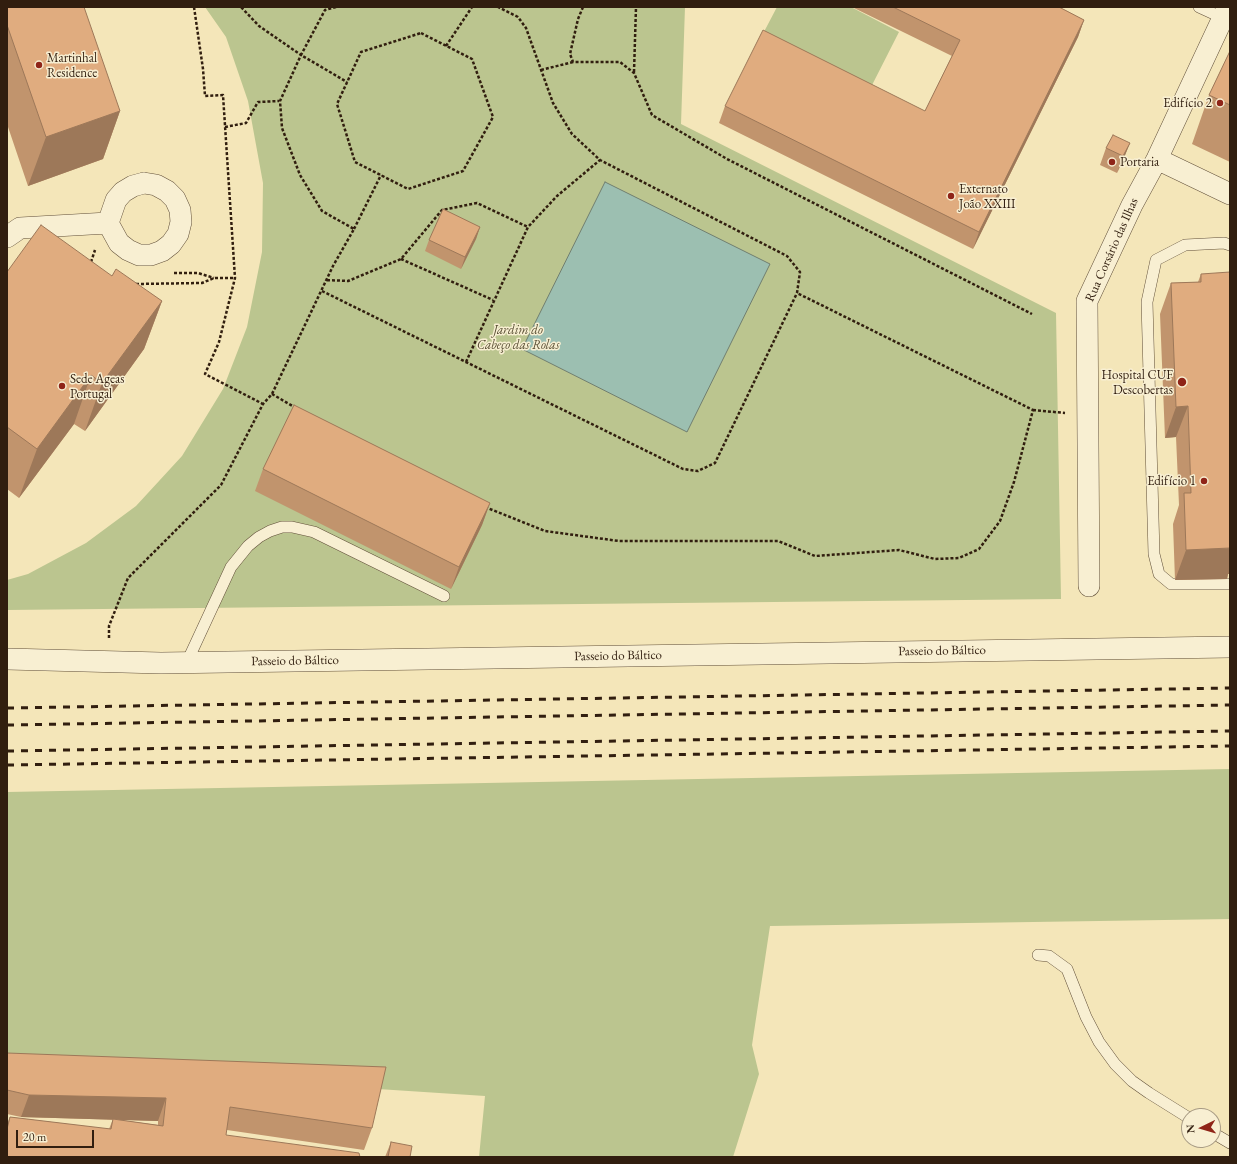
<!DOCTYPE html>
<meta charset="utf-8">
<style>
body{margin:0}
#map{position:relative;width:1237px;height:1164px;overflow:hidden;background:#f4e6b9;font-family:"EB Garamond",serif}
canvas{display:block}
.frame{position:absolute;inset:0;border:8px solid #311e0f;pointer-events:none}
.north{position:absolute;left:1181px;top:1108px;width:40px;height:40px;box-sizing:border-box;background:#f8efd2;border:1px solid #a89b84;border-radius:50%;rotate:265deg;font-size:11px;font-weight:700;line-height:16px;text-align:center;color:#311e0f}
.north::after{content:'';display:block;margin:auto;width:14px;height:18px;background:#8f2418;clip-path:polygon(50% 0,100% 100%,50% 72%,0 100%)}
.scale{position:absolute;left:16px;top:1130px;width:78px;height:18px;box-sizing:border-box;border:2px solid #311e0f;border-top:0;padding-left:5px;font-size:12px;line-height:14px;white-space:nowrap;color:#311e0f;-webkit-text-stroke:3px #f8efd2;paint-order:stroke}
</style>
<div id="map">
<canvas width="1237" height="1164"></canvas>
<div class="frame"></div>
<div class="north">N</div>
<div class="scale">20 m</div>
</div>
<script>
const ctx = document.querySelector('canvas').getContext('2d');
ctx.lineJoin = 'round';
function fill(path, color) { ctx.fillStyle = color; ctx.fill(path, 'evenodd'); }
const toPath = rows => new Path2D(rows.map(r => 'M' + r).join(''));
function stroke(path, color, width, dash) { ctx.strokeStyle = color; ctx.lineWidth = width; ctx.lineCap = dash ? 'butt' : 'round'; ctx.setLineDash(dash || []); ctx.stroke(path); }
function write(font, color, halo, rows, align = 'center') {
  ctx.font = font + ' "EB Garamond",serif'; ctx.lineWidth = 3; ctx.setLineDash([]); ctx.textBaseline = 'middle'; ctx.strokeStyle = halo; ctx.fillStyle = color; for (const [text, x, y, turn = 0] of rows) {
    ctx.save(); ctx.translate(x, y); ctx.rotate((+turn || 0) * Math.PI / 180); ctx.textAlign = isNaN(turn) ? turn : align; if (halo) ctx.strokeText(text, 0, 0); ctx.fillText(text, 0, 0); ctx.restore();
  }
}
const green = toPath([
 [205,7,685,7,681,124,1056,313,1061,599,7,610,7,580,28,574,86,543,136,506,182,456,223,389,247,327,262,252,263,183,248,101,226,37],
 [777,7,851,7,899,32,868,93,756,47],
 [1230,769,1230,919,770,926,752,1045,759,1074,733,1157,479,1157,485,1096,378,1089,7,1076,7,792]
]);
const water = toPath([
 [605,182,770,264,687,432,522,349,605,182]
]);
const path = toPath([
 [194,7,203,69,205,96,223,95,235,278,219,342,205,374,263,404],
 [336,7,325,10,301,55,347,82],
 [583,7,578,19,570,54,573,62,620,62,634,73,652,115,727,159,1032,314],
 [421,33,472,59,493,117,463,171,408,189,355,162,337,104,361,52,421,33],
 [446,46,472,7],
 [541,70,573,62],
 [634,72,636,7],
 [225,127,246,123,258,102,279,101],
 [354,229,381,175],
 [401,259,493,300],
 [91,262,95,250],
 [174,273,198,273,214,278],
 [327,280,348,281,401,259,442,210,477,203,528,227],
 [136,284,202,283,214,278,235,278],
 [322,291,683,469,698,471,715,463,797,293,800,272,787,256,600,160,572,134,553,103,526,28,518,17,498,7],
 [466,362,528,227,557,196,600,160],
 [272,394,296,408],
 [1033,410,1065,413],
 [485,507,545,531,619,541,778,541,815,556,899,550,935,559,959,558,979,549,1000,521,1014,482,1033,410,797,293],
 [109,638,109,626,128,578,221,485,263,404,272,394,333,266,354,229,322,211,300,175,282,128,280,101,301,55,259,26,241,7]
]);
const service = toPath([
 [1199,7,1223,18],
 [1230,245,1224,243,1185,245,1156,260,1147,302,1154,554,1159,574,1171,584,1230,584],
 [187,662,231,567,248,546,259,537,270,531,282,527,292,527,314,532,444,596],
 [1038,955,1049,956,1067,969,1086,1017,1099,1042,1115,1064,1132,1081,1149,1093,1189,1118],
 [1213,1133,1230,1143]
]);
const minor = toPath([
 [1157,159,1230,194],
 [144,183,156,185,167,191,175,199,180,210,181,222,178,234,171,244,162,251,151,255,139,255,128,250,119,243,108,223,116,200,123,192,133,186,144,183],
 [7,237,20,228,108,223],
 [1089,586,1087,301,1132,205,1157,159,1228,7],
 [7,659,161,663,1230,647]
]);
const rail = toPath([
 [7,708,1230,688],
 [7,725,1230,705],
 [7,751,1230,731],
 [7,765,1230,746]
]);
const wall = toPath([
 [7,7,120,111,103,159,28,186,7,124],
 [852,7,1059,7,1084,20,1078,37,973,249,719,123,725,106,925,111,952,56],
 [1230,51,1230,162,1192,144,1209,95],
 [1130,143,1123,160,1117,173,1100,165,1106,148],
 [480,227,476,239,461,269,425,251,429,240],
 [7,272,112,276,162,301,144,349,85,431,74,424,19,498,7,489],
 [1201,274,1228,574,1227,579,1175,580,1173,524,1179,505,1176,437,1165,438,1160,314,1171,283,1198,282],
 [263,469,490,503,482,525,451,589,255,491],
 [7,1053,372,1128,364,1150,227,1130,7,1157,7,1124,10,1117,109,1129,113,1119,158,1125,158,1121,21,1117,7,1114],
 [391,1142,410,1157,385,1157]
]);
const shadedWall = toPath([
 [1084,20,1078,37,973,249,979,232],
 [120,111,103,159,28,186,46,137],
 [1130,143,1123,160,1117,173,1123,156],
 [480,227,476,239,461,269,465,257],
 [162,301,144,349,85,431,102,383],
 [91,375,74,424,19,498,37,449],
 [1188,406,1176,437,1165,438,1176,407],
 [490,503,482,525,451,589,459,567],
 [1230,548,1230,574,1228,574,1227,579,1175,580,1186,550],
 [29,1095,166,1098,158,1121,21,1117]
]);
const building = toPath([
 [7,7,84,7,120,111,46,137,7,25,7,7],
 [893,7,1059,7,1084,20,979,232,725,106,763,30,925,111,960,40,893,7],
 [1230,51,1230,105,1209,95,1230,51],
 [1113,135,1130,143,1123,156,1106,148,1113,135],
 [443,209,480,227,465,257,429,240,443,209],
 [41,225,112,276,116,269,162,301,102,383,91,375,37,449,7,427,7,272,41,225],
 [1230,272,1230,548,1186,550,1184,493,1191,493,1188,406,1176,407,1171,283,1201,282,1201,274,1230,272],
 [294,405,490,503,459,567,263,469,294,405],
 [7,1053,386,1067,372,1128,230,1107,226,1135,359,1153,360,1157,7,1157,7,1129,10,1117,111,1129,113,1119,163,1126,166,1098,29,1095,7,1090,7,1053],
 [391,1142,412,1146,410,1157,388,1157,391,1142]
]);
const markers = [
 [39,65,4,"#8f2418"],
 [1220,103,4,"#8f2418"],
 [1112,162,4,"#8f2418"],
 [951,196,4,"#8f2418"],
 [1182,382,5,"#8f2418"],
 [62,386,4,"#8f2418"],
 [1204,481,4,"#8f2418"]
];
const poiNames = [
 ["Martinhal",47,58],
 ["Residence",47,73],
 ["Edifício 2",1212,103,"right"],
 ["Portaria",1120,162],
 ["Externato",959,189],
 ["João XXIII",959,204],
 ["Hospital CUF",1173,375,"right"],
 ["Descobertas",1173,390,"right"],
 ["Sede Ageas",70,379],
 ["Portugal",70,394],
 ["Edifício 1",1196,481,"right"]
];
const streetNames = [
 ["Rua Corsário das Ilhas",1112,250,-66],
 ["Passeio do Báltico",942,651,-1],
 ["Passeio do Báltico",618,656,-1],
 ["Passeio do Báltico",295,661,-1]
];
const parkNames = [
 ["Jardim do",518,330],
 ["Cabeço das Rolas",518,345]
];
fill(green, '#bbc58f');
fill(water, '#9cbfb1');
stroke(water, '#717f70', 1);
stroke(service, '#62503a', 12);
stroke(minor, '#62503a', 22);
stroke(path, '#311e0f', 2.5, [3, 2]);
stroke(service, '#f8efd2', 11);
stroke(minor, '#f8efd2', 21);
stroke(rail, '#311e0f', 3, [7, 7]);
fill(wall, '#c1946d');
fill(shadedWall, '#9d7859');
fill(building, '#e0ac7f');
stroke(building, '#9d7859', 1);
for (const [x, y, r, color] of markers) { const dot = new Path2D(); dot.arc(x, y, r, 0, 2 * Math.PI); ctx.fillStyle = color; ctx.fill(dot); stroke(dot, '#f8efd2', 1.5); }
write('13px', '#311e0f', '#f8efd2', poiNames, 'left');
write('13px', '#311e0f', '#f8efd2', streetNames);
write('italic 13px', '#5a5035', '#f8efd2', parkNames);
</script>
